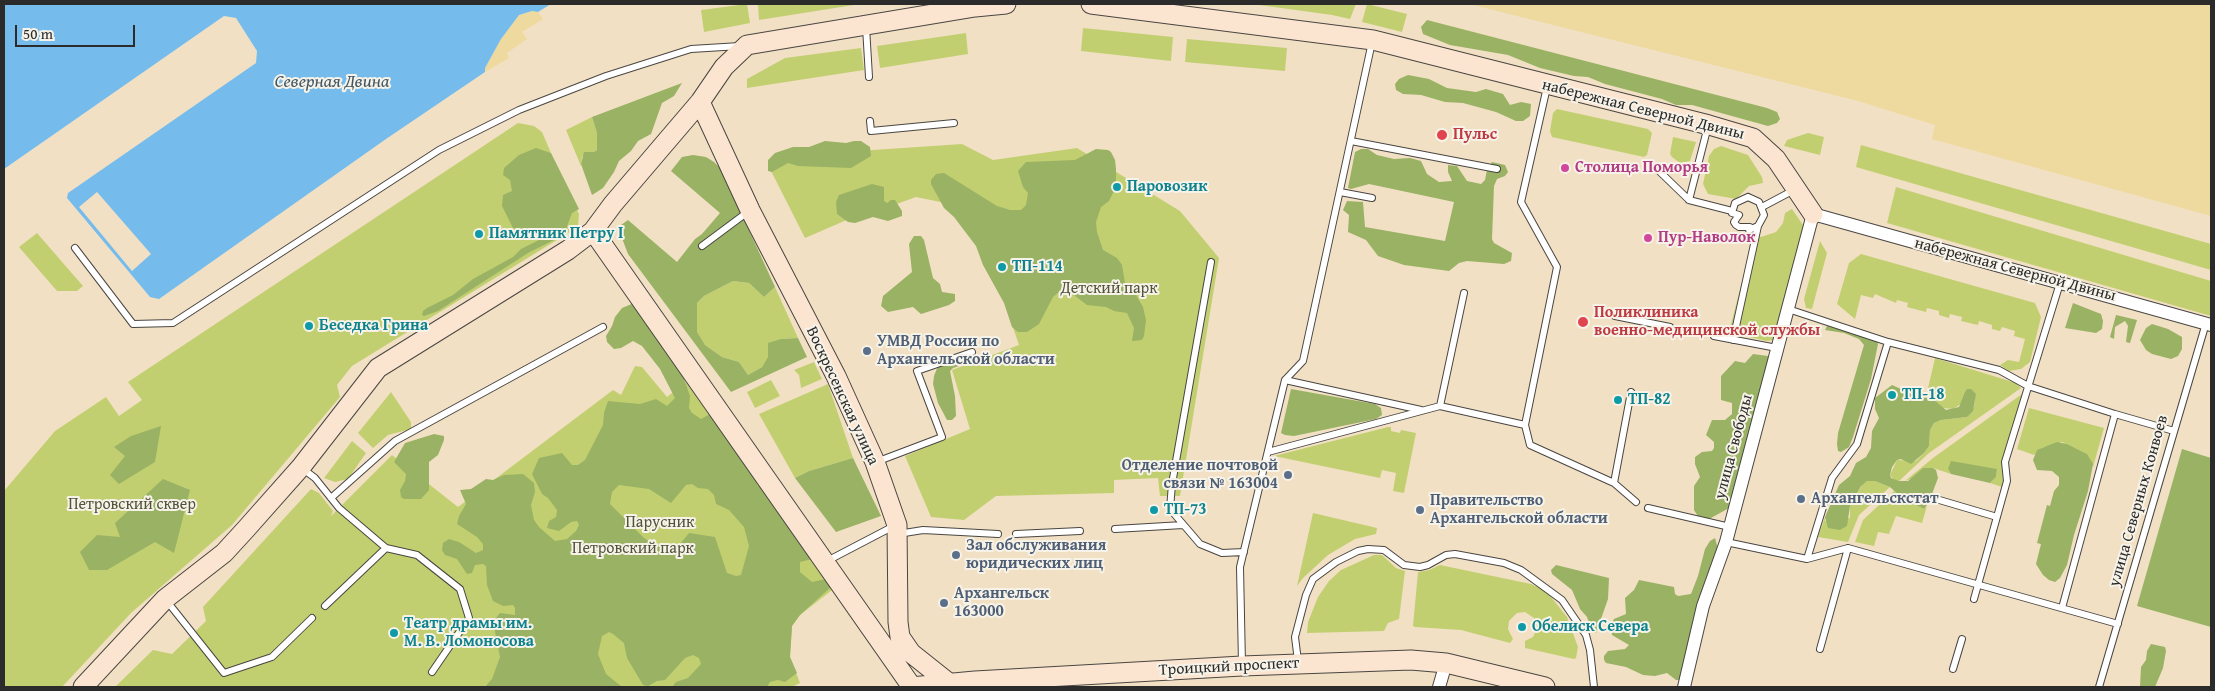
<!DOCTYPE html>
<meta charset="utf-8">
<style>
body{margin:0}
#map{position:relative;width:2215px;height:691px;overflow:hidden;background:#f2e0c4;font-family:"Gentium Book Plus",serif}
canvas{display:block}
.frame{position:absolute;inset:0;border:5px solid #2b2b2b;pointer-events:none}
.scale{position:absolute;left:15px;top:25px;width:120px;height:22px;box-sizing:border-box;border:2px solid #2b2b2b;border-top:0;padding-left:6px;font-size:15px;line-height:18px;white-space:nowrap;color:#2b2b2b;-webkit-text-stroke:4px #f7f3e8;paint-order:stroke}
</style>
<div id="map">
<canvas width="2215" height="691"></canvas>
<div class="frame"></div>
<div class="scale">50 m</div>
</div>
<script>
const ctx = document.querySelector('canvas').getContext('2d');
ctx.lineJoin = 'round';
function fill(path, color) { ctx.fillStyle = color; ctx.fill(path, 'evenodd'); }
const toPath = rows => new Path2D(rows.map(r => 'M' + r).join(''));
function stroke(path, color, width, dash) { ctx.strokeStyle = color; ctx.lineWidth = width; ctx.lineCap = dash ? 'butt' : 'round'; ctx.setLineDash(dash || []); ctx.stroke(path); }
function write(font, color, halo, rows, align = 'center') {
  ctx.font = font + ' "Gentium Book Plus",serif'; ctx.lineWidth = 4; ctx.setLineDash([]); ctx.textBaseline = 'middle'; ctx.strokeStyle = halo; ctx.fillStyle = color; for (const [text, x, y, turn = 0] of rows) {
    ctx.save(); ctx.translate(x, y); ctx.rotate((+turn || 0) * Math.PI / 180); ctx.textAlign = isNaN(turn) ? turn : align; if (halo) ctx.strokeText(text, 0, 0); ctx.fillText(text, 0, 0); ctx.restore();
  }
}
const green = toPath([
 [747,4,750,23,704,32,701,10],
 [758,4,854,4,854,5,759,20],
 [1252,4,1356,4,1350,19,1332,15],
 [1367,4,1407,14,1402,32,1362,22],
 [1083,28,1173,37,1171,61,1081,51],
 [966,33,968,54,880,68,877,46],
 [1187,39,1287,48,1285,71,1185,62],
 [861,48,864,70,747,88,747,79,785,58],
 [1557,109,1648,129,1652,133,1647,155,1644,157,1552,137,1550,131,1553,113],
 [592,117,597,133,597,150,594,152,587,152,582,157,581,166,566,130],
 [518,123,534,126,542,132,551,153,547,152,579,214,578,227,352,366,337,385,340,397,232,525,131,613,62,687,4,687,4,491,55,431,106,397,119,416,142,400,128,382],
 [1808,133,1824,137,1820,155,1784,146,1787,140],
 [1673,137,1696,142,1690,161,1680,163,1672,157,1670,154],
 [962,144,993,160,1077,148,1180,211,1219,258,1180,496,1160,496,1158,478,1114,480,1114,493,996,496,964,520,931,517,905,456,970,429,952,370,1019,345,996,278,965,207,916,197,869,214,849,219,805,238,769,167,799,155],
 [1861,145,2211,244,2211,270,1856,167],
 [1721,146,1748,155,1762,177,1763,183,1749,186,1736,199,1708,194,1703,184,1709,156,1714,149],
 [1896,187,2211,281,2211,316,1887,223],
 [1792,209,1803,225,1803,231,1774,340,1766,341,1729,332,1754,235,1761,237,1776,232,1783,223,1785,213],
 [37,233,83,286,77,291,57,291,19,247],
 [1820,241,1827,253,1812,309,1806,308,1804,299],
 [1861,254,2035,303,2041,317,2030,362,2021,369,2009,371,2000,365,2008,360,2019,362,2025,339,2014,336,2015,331,2002,327,2000,331,1992,329,1992,325,1979,321,1978,325,1961,321,1962,317,1950,314,1949,318,1939,315,1939,311,1927,308,1926,312,1907,307,1908,303,1897,300,1896,303,1875,294,1873,298,1861,295,1855,319,1837,304,1849,263],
 [733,281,749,283,764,297,775,287,798,338,781,339,762,367,748,375,739,362,722,357,705,345,696,332,697,303,704,296],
 [1935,358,2016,383,2021,388,1929,453,1899,481,1894,480,1890,475,1897,460,1916,461,1924,453,1929,446,1930,430,1934,423,1941,420,1967,417,1974,407,1975,398,1967,389,1961,404,1953,409,1943,408,1932,398,1926,397],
 [814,362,822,379,801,388,799,375,794,370],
 [635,366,642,367,667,397,686,382,832,590,800,615,792,626,790,657,800,683,792,687,115,687,153,650,172,654,206,621,203,607,311,489,319,493,333,511,331,516,392,455,458,507,613,390,621,395],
 [771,380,780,396,755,408,747,392],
 [828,384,853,458,809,471,795,478,759,414],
 [391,392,411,422,411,429,388,435,373,448,358,433],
 [2022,394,2001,463,2003,480,2002,487,1990,483,1996,477,1997,469,1948,469,1951,474,1933,468,1923,468,1913,478,1905,481,1933,458],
 [2029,408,2104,428,2093,467,2085,453,2062,442,2042,448,2034,455,2017,449],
 [1388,427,1391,427,1391,431,1400,433,1401,430,1416,433,1404,493,1393,491,1396,473,1382,470,1380,478,1274,456],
 [352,441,366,453,348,479,335,482,324,478],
 [1867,481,1875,481,1890,487,1859,515,1848,542,1818,537,1825,517,1825,521,1850,518,1850,506,1863,483],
 [1894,491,1902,498,1924,509,1927,506,1922,523,1896,516,1889,534,1878,532,1874,546,1855,542,1863,520],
 [1313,513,1377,528,1376,534,1355,539,1328,555,1303,578,1297,586],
 [1374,555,1382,555,1396,568,1405,571,1399,619,1388,623,1384,631,1307,633,1308,622,1318,597,1329,581,1341,570],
 [1440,565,1531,584,1542,589,1551,597,1567,617,1578,647,1576,658,1574,659,1525,648,1525,641,1533,637,1537,628,1534,618,1525,612,1517,613,1509,621,1508,629,1513,639,1510,643,1461,630,1415,627,1413,626,1418,572,1429,570]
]);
const forest = toPath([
 [1427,20,1767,108,1777,112,1780,119,1777,123,1768,126,1692,105,1676,105,1662,99,1605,84,1588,77,1574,76,1540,68,1508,55,1450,45,1423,34,1421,27],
 [1408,75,1429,79,1447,88,1476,92,1486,89,1503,94,1510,105,1521,102,1531,104,1530,116,1523,121,1516,121,1496,112,1463,103,1445,102,1421,95,1403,94,1396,90,1395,84,1399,79],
 [682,83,674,96,662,103,651,134,638,141,631,151,619,161,614,172,603,188,592,195,581,164,584,152,594,152,597,150,597,133,592,117],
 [825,141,846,143,854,141,861,141,870,147,871,156,851,168,798,166,788,163,772,172,768,171,768,160,775,153,793,147,809,147],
 [536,148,551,153,579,209,572,213,566,229,556,239,528,253,438,311,424,316,422,315,423,311,427,308,453,295,473,279,513,257,521,249,539,240,540,235,537,232,513,228,502,206,503,195,512,191,510,180,503,175,504,168,519,155],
 [1096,149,1108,150,1111,152,1115,160,1116,169,1116,183,1113,193,1109,201,1101,207,1096,222,1097,232,1103,250,1117,258,1122,265,1126,289,1136,295,1143,307,1146,320,1144,336,1142,340,1132,341,1134,328,1127,313,1114,311,1106,307,1087,305,1070,292,1060,291,1053,297,1039,324,1027,332,1018,332,1012,327,1004,303,983,265,976,246,954,217,944,208,931,184,931,180,936,174,944,173,997,206,1010,210,1021,210,1026,205,1028,193,1023,187,1018,171,1026,162,1075,160],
 [1361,149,1368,149,1377,155,1394,159,1410,158,1421,161,1427,174,1439,182,1452,181,1448,172,1448,165,1457,166,1467,181,1481,184,1485,180,1487,170,1492,162,1505,165,1508,172,1505,176,1497,179,1494,186,1492,239,1494,243,1512,253,1511,261,1504,264,1467,261,1459,263,1449,271,1404,265,1378,256,1366,240,1348,232,1349,215,1343,210,1347,201,1363,202,1365,227,1445,241,1454,202,1369,184,1351,189,1348,188,1355,152],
 [693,155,706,157,714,162,721,169,775,287,764,297,749,283,733,281,704,296,697,303,697,332,705,345,722,357,739,362,748,375,762,367,768,357,768,343,781,339,798,338,807,357,731,392,628,254,620,233,621,225,628,220,677,262,695,239,702,234,720,213,671,171,682,157],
 [872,184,884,187,884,201,887,203,891,200,895,200,902,211,902,216,888,221,873,217,855,223,848,222,837,214,836,202,839,195],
 [914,236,921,236,924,240,933,278,940,284,942,292,955,294,955,301,949,305,921,314,913,307,888,312,881,306,883,296,912,272,909,244],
 [634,303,683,376,690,396,689,408,692,413,701,419,710,414,753,475,758,486,769,488,812,559,800,562,800,572,812,582,826,579,832,586,800,615,792,626,790,657,797,673,785,682,778,680,770,682,767,687,672,687,676,682,688,678,701,664,699,658,693,655,685,658,665,680,657,681,648,686,643,685,627,658,624,643,613,634,609,632,602,636,598,654,606,674,622,687,485,687,492,679,500,657,494,626,496,618,500,613,515,615,515,608,513,605,503,606,493,601,487,585,486,566,483,564,475,565,472,573,467,574,457,559,445,555,442,550,443,543,449,539,459,542,476,553,483,550,483,544,477,537,457,524,459,516,466,504,460,490,471,489,486,479,493,480,504,475,523,474,534,483,535,492,531,505,534,520,539,527,555,541,567,539,576,531,579,525,577,521,571,522,559,531,547,528,549,521,556,517,557,510,548,498,542,494,532,474,539,458,562,453,572,465,578,465,585,460,603,425,604,413,608,401,640,404,656,399,667,406,675,398,660,369,642,346,633,341,621,348,614,349,607,342,606,336,612,326,615,317,622,308],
 [692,484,698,488,708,489,714,495,716,504,729,510,744,527,749,546,741,575,736,576,727,573,715,537,689,533,680,544,673,548,655,545,644,538,610,504,612,492,619,485,649,489,671,503,686,485],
 [2073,303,2101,314,2103,321,2102,329,2096,333,2065,328],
 [2116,315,2137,320,2130,343,2126,342,2128,326,2125,321,2115,327,2114,339,2110,337],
 [1828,324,1876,339,1878,344,1871,379,1853,437,1849,447,1841,452,1838,451,1837,444,1838,433,1864,345,1859,339,1844,333,1825,330],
 [2152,324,2168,329,2182,337,2182,349,2178,356,2171,359,2152,354,2146,350,2140,340,2146,328],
 [1753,354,1768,356,1768,360,1729,508,1711,518,1699,518,1694,510,1694,486,1700,477,1695,464,1695,457,1702,452,1712,451,1714,448,1714,442,1706,435,1712,420,1725,420,1732,414,1732,403,1721,400,1721,376,1735,361,1745,363],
 [953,360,959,366,953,368,950,371,955,396,956,416,952,420,947,420,938,403,933,384,934,376,938,366],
 [1892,385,1919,397,1932,398,1946,410,1959,407,1965,392,1967,389,1971,389,1976,394,1973,411,1967,417,1941,420,1934,423,1930,430,1929,446,1924,453,1911,464,1901,459,1897,460,1892,467,1890,475,1891,478,1899,481,1908,481,1923,468,1933,468,1936,470,1938,478,1929,502,1924,509,1902,498,1890,487,1875,481,1867,481,1861,486,1850,506,1847,526,1840,530,1828,528,1825,517,1839,485,1850,476,1856,463,1866,457,1871,448,1872,431,1879,418,1875,409,1875,398],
 [1291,389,1375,404,1381,408,1382,415,1376,419,1294,436,1285,435,1281,433],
 [161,426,155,462,119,484,110,475,125,456,114,447,131,436],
 [434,434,444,436,444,440,438,455,429,462,429,490,421,499,404,499,401,497,400,490,405,481,406,474,394,462,405,443],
 [2057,442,2067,444,2087,454,2093,464,2088,491,2074,535,2067,565,2060,578,2055,582,2049,580,2043,575,2036,564,2041,544,2037,543,2047,505,2050,506,2054,491,2059,485,2059,477,2052,471,2037,470,2033,460,2037,450],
 [2182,449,2211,458,2211,627,2137,606],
 [853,458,881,516,836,532,795,478,809,471],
 [1951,461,1997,469,1996,477,1990,483,1951,474,1948,469],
 [163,479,190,490,174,553,155,542,107,570,89,570,80,552,97,535,120,537,115,523],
 [1715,538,1718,549,1680,680,1676,680,1667,673,1655,676,1643,675,1626,667,1606,663,1604,660,1604,656,1608,651,1625,649,1629,645,1612,635,1611,624,1614,619,1626,614,1625,598,1634,590,1639,580,1674,587,1675,594,1678,596,1691,594,1698,576,1705,549,1710,541],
 [1556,565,1609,578,1608,599,1596,633,1593,633,1587,617,1580,609,1572,590,1552,574,1551,570],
 [2151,644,2165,647,2166,651,2163,668,2155,687,2140,687,2141,667,2146,660,2147,651]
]);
const sand = toPath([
 [1469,4,2211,4,2211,216,1932,139,1935,125,1858,101],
 [532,11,538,12,543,19,522,32,527,39,507,53,509,58,485,72,485,68,501,39,519,15]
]);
const water = toPath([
 [4,4,551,4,538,12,532,11,519,15,501,39,485,68,485,72,386,139,159,299,150,297,67,198,68,193,256,63,257,51,236,18,224,16,4,169],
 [97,192,151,254,132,271,79,207]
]);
const lane = toPath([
 [866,27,869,77],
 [870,121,871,131,954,123],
 [1351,141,1497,169],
 [1658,170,1689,200,1732,211],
 [1340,192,1372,198],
 [1748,197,1759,202,1764,215,1758,226,1749,230,1750,227,1739,227,1736,225,1734,222,1739,215,1732,213,1735,203,1748,197],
 [1689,200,1708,126],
 [1762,207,1794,190],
 [702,246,749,211],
 [75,248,133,324,173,323,439,150,519,110,606,76,691,49,740,46],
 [1211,262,1172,484,1170,509,1200,544,1222,553,1244,552],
 [1788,309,1888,342,1999,370,2028,386,2115,414,2174,431],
 [1615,316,1670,327],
 [1714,336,1777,348],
 [1733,340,1758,226],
 [1285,380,1421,410],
 [1440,406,1464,293],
 [1525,425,1557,267,1521,202,1547,87],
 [1268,452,1440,406,1525,425,1530,445,1614,483,1636,502],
 [876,462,942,437,917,371,972,352],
 [303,469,315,478,339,508,386,548,417,555,460,589,469,618,432,672],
 [1614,483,1631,392],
 [331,498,395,441,603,327],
 [1936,499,1997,517],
 [1648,508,1730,527],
 [1115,529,1183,525],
 [898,534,923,530,998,534],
 [1016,534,1080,531],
 [1726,542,1807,559,1848,548,2118,624],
 [1807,559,1832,478,1857,444,1888,342],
 [827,561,894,526],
 [1974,599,2007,481,2005,462,2060,283],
 [166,600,224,673,272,657,312,618],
 [325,606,386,548],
 [2062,608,2115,414],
 [1820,649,1848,548],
 [1298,661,1295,637,1306,595,1313,579,1336,562,1358,551,1368,549,1384,550,1404,565,1420,567,1428,565,1446,555,1455,554,1504,563,1521,570,1562,600,1586,635,1590,650,1594,687],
 [1242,664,1240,567,1285,380,1303,361,1372,42],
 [1953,669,1962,639],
 [2099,687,2206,323]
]);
const street = toPath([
 [1439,687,1446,663],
 [1684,687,1703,606,1726,542,1813,214,2211,325]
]);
const secondary = toPath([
 [1091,4,1373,40,1709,125,1753,138,1776,159,1813,214],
 [700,102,750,210,836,376,875,462,897,525,898,622,900,637,911,653,950,684,952,687],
 [593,231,912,687],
 [83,687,165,599,224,553,246,529,301,467,378,368,568,250,593,231,613,204,700,102,724,67,747,45,975,7,1006,4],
 [911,687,975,681,1242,666,1411,660,1446,663,1545,687]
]);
const markers = [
 [1442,135,6,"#e0444e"],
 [1565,168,5,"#d1479c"],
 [1117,187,5,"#0f9aa8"],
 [479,234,5,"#0f9aa8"],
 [1648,238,5,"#d1479c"],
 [1002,267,5,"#0f9aa8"],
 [1583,322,6,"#e0444e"],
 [309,326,5,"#0f9aa8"],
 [867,351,5,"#5c6f8a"],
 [1892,395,5,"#0f9aa8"],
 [1618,400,5,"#0f9aa8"],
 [1288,475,5,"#5c6f8a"],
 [1801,499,5,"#5c6f8a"],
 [1154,510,5,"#0f9aa8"],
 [1420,510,5,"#5c6f8a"],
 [956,555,5,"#5c6f8a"],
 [944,603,5,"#5c6f8a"],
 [1522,627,5,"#0f9aa8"],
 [394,633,5,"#0f9aa8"]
];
const streetNames = [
 ["набережная Северной Двины",1643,110,14],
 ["набережная Северной Двины",2015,270,15],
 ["Воскресенская улица",842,396,65],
 ["улица Свободы",1734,447,-75],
 ["улица Северных Конвоев",2139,501,-74],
 ["Троицкий проспект",1229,667,-3]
];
const healthNames = [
 ["Пульс",1453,135],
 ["Поликлиника",1594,313],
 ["военно-медицинской службы",1594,331]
];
const hotelNames = [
 ["Столица Поморья",1575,168],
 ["Пур-Наволок",1658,238]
];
const cultureNames = [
 ["Паровозик",1127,187],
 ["Памятник Петру I",489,234],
 ["ТП-114",1012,267],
 ["Беседка Грина",319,326],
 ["ТП-18",1902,395],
 ["ТП-82",1628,400],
 ["ТП-73",1164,510],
 ["Театр драмы им.",404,624],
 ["М. В. Ломоносова",404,642],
 ["Обелиск Севера",1532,627]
];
const parkNames = [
 ["Детский парк",1109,289],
 ["Петровский сквер",132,505],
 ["Парусник",660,523],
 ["Петровский парк",633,549]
];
const serviceNames = [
 ["УМВД России по",877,342],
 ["Архангельской области",877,360],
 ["Отделение почтовой",1278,466,"right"],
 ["связи № 163004",1278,484,"right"],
 ["Архангельскстат",1811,499],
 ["Правительство",1430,501],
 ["Архангельской области",1430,519],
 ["Зал обслуживания",966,546],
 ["юридических лиц",966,564],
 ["Архангельск",954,594],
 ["163000",954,612]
];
const waterNames = [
 ["Северная Двина",332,82]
];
fill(green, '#c2cf71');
fill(forest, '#99b263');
fill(sand, '#eeda9e');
fill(water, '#75bced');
stroke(lane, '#494642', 8);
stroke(street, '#494642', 14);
stroke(secondary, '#494642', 21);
stroke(lane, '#fff', 6);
stroke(street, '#fff', 12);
stroke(secondary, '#fce5d0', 19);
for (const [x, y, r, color] of markers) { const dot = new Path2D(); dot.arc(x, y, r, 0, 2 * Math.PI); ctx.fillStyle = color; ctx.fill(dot); stroke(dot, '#f7f3e8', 2); }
write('16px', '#2b2b2b', '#f7f3e8', streetNames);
write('bold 16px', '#be3a42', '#f7f3e8', healthNames, 'left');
write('bold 16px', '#b23c85', '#f7f3e8', hotelNames, 'left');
write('bold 16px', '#0d838f', '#f7f3e8', cultureNames, 'left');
write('16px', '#51543c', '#f7f3e8', parkNames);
write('bold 16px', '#4e5e75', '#f7f3e8', serviceNames, 'left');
write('italic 18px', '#415665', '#f7f3e8', waterNames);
</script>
